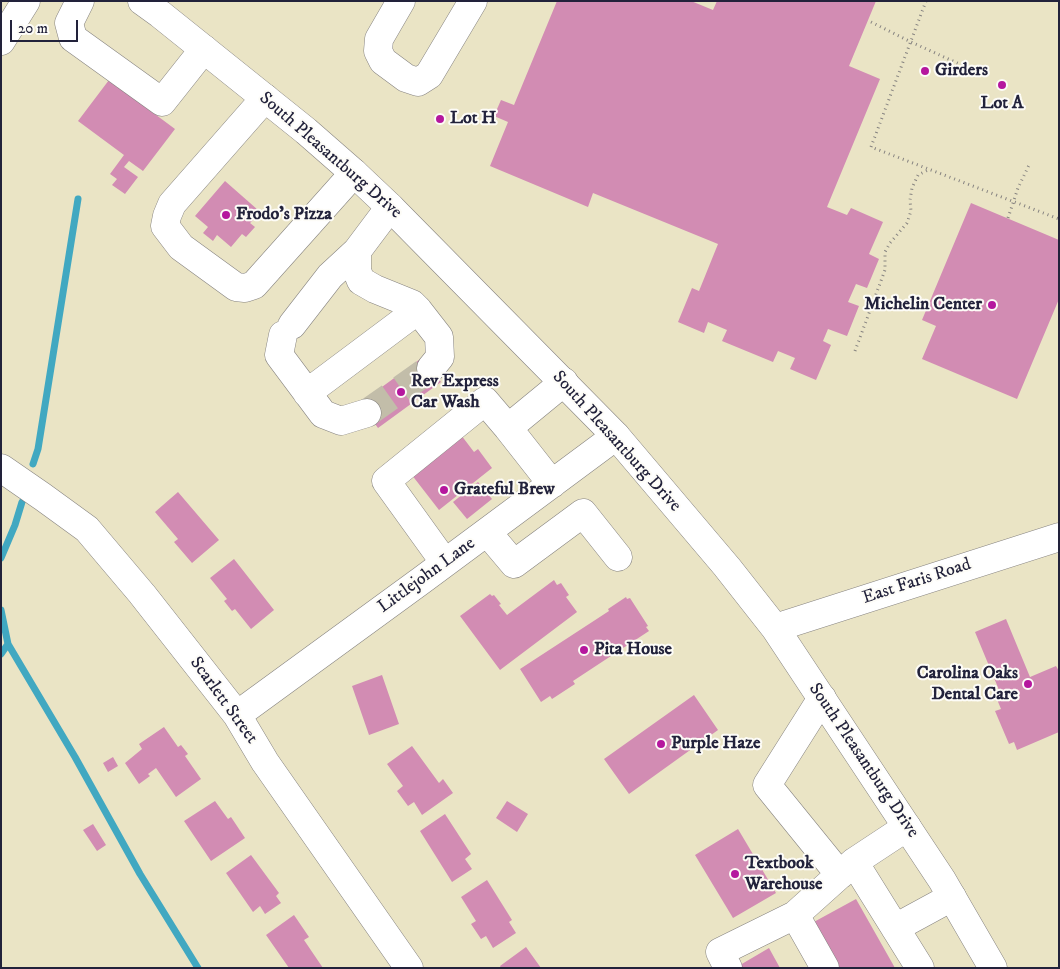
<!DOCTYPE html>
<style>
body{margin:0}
#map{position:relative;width:1060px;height:969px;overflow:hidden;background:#eae4c5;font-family:"IM FELL DW Pica",serif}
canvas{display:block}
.frame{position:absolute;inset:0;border:2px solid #22223b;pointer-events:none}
.scale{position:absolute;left:10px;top:20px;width:68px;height:22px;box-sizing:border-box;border:2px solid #22223b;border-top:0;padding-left:6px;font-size:15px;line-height:18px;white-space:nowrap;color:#22223b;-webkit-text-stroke:4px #fdfcf7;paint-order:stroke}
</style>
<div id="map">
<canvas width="1060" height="969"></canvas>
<div class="frame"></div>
<div class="scale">20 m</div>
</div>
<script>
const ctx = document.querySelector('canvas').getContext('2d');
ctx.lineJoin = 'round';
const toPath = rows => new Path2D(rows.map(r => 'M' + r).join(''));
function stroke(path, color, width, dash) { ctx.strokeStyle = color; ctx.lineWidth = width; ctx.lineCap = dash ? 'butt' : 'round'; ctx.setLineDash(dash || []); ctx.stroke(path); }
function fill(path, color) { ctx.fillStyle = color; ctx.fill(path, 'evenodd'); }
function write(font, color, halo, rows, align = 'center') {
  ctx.font = font + ' "IM FELL DW Pica",serif'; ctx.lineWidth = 4; ctx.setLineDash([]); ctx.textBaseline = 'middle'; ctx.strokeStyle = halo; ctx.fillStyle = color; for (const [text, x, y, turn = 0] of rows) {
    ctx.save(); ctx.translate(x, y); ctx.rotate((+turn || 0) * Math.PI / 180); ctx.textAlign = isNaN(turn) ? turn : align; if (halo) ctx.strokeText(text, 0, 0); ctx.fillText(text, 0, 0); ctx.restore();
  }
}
const stream = toPath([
 [33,464,38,449,78,199],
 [1,558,15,525,22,502],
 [1,610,8,644,75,757,140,874,198,968],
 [1,654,8,644]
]);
const building = toPath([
 [557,1,691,1,713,10,717,1,876,1,849,66,880,79,827,207,847,215,851,208,883,222,869,254,879,259,867,288,856,284,848,302,859,306,847,336,828,329,823,341,831,345,816,380,790,369,795,358,778,351,773,362,722,341,727,330,708,322,704,333,678,322,692,288,699,291,718,244,593,193,588,207,490,166,508,122,494,116,501,100,514,105],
 [109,80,175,129,143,171,129,161,124,167,138,177,125,194,112,185,117,179,110,174,124,155,78,121],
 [225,181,258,210,255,214,257,216,250,223,255,227,246,237,242,234,231,247,217,235,213,241,203,233,208,227,195,216],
 [971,203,1059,240,1059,299,1017,399,922,359,936,326,922,320],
 [423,357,441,382,378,428,360,403],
 [458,431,474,452,478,449,492,468,439,510,408,470],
 [478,482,492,499,467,519,453,502],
 [178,492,219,540,192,563,174,542,178,539,155,512],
 [234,559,274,610,251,629,235,609,232,611,224,601,227,599,210,578],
 [554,580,557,585,561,583,569,595,566,597,577,612,500,670,460,616,490,594,492,596,494,595,501,604,499,605,507,615],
 [626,597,627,599,630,598,648,626,646,627,649,631,573,681,575,684,552,699,550,696,541,702,520,669,609,611,608,609],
 [1006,619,1030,677,1056,666,1059,671,1059,732,1017,750,1014,742,1009,744,995,711,1001,709,994,692,999,690,975,632],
 [382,675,399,724,369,735,352,686],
 [694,695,718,730,629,794,604,759],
 [164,727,178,747,181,745,188,754,185,756,201,779,176,797,156,768,148,774,150,776,139,784,125,763,142,749,139,744],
 [412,746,439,783,443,779,453,793,422,815,414,802,408,806,397,791,403,786,387,764],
 [113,757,118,766,108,772,103,763],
 [215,801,228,819,231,817,245,838,211,861,184,821],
 [507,801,528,814,517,832,496,818],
 [445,814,471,854,465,859,472,869,452,882,420,831],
 [93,824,106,845,97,851,83,830],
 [738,829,776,893,733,918,695,855],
 [251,855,279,893,276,896,281,903,265,914,260,906,253,912,226,873],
 [487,880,512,920,509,922,516,933,493,948,486,936,481,939,471,924,476,921,461,897],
 [856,899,895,968,837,968,812,923],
 [294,915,309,937,304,940,323,968,289,968,266,935],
 [526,947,541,968,501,968,500,966],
 [769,948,780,968,735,968]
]);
const minorTunnel = toPath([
 [367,413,431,368]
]);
const path = toPath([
 [926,1,871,147,1059,219],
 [871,22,911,42,966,67],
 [1008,218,1018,188,1030,163],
 [855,351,885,270,885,252,890,243,907,223,911,211,910,200,912,188,918,175,928,170]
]);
const minor = toPath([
 [80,1,69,23,73,38,162,102,204,49],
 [401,1,379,39,378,51,383,61,406,78,418,82,429,75,473,1],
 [1,41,26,1],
 [265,98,172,204,167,216,165,226,181,247,236,287,245,288,254,285,354,173],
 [418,310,439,337,440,357,431,368],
 [292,325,330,276,357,251,390,207],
 [283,335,279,355,323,414,341,421,367,413],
 [307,393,418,310,412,304,375,289,361,281,357,271,357,251],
 [1,468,43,497,87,529,142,594,237,715,265,762,409,968],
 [552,484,508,428,564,382],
 [487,532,514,564,583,513,618,557],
 [445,563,386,481,485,401,508,428],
 [822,698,767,785,840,875],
 [237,715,422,580,616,436],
 [907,827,854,862,920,968],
 [795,915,825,968],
 [895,928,952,897],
 [728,968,720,952,795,915,854,862]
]);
const major = toPath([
 [142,1,160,14,306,131,354,173,390,207,616,436,727,567,775,628,942,880,993,968],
 [775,628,1059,537]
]);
const markers = [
 [925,71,5,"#b5179e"],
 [1002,85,5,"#b5179e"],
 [440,119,5,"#b5179e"],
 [226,215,5,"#b5179e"],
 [992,305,5,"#b5179e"],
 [401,392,5,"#b5179e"],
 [444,490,5,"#b5179e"],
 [584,650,5,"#b5179e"],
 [1028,684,5,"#b5179e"],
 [661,744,5,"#b5179e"],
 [735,874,5,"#b5179e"]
];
const poiNames = [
 ["Girders",935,71],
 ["Lot A",1002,104,"center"],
 ["Lot H",450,119],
 ["Frodo's Pizza",236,215],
 ["Michelin Center",982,305,"right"],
 ["Rev Express",411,382],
 ["Car Wash",411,403],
 ["Grateful Brew",454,490],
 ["Pita House",594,650],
 ["Carolina Oaks",1018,674,"right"],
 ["Dental Care",1018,695,"right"],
 ["Purple Haze",671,744],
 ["Textbook",745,864],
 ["Warehouse",745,885]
];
const streetNames = [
 ["South Pleasantburg Drive",330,156,41],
 ["South Pleasantburg Drive",616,442,48],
 ["Littlejohn Lane",427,576,-36],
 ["East Faris Road",917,582,-18],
 ["Scarlett Street",223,701,54],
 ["South Pleasantburg Drive",863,761,56]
];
stroke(stream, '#41a8c1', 7);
fill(building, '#d28cb3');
stroke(minorTunnel, '#c2bda9', 28, [28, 14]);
stroke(minor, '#868380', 29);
stroke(major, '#868380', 29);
stroke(path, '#868380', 3, [1, 4]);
stroke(minor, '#fff', 28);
stroke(major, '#fff', 28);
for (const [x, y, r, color] of markers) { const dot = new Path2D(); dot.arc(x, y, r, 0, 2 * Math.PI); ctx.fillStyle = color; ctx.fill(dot); stroke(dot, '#fdfcf7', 2); }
write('bold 18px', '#22223b', '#fdfcf7', poiNames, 'left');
write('18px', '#22223b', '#fdfcf7', streetNames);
</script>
